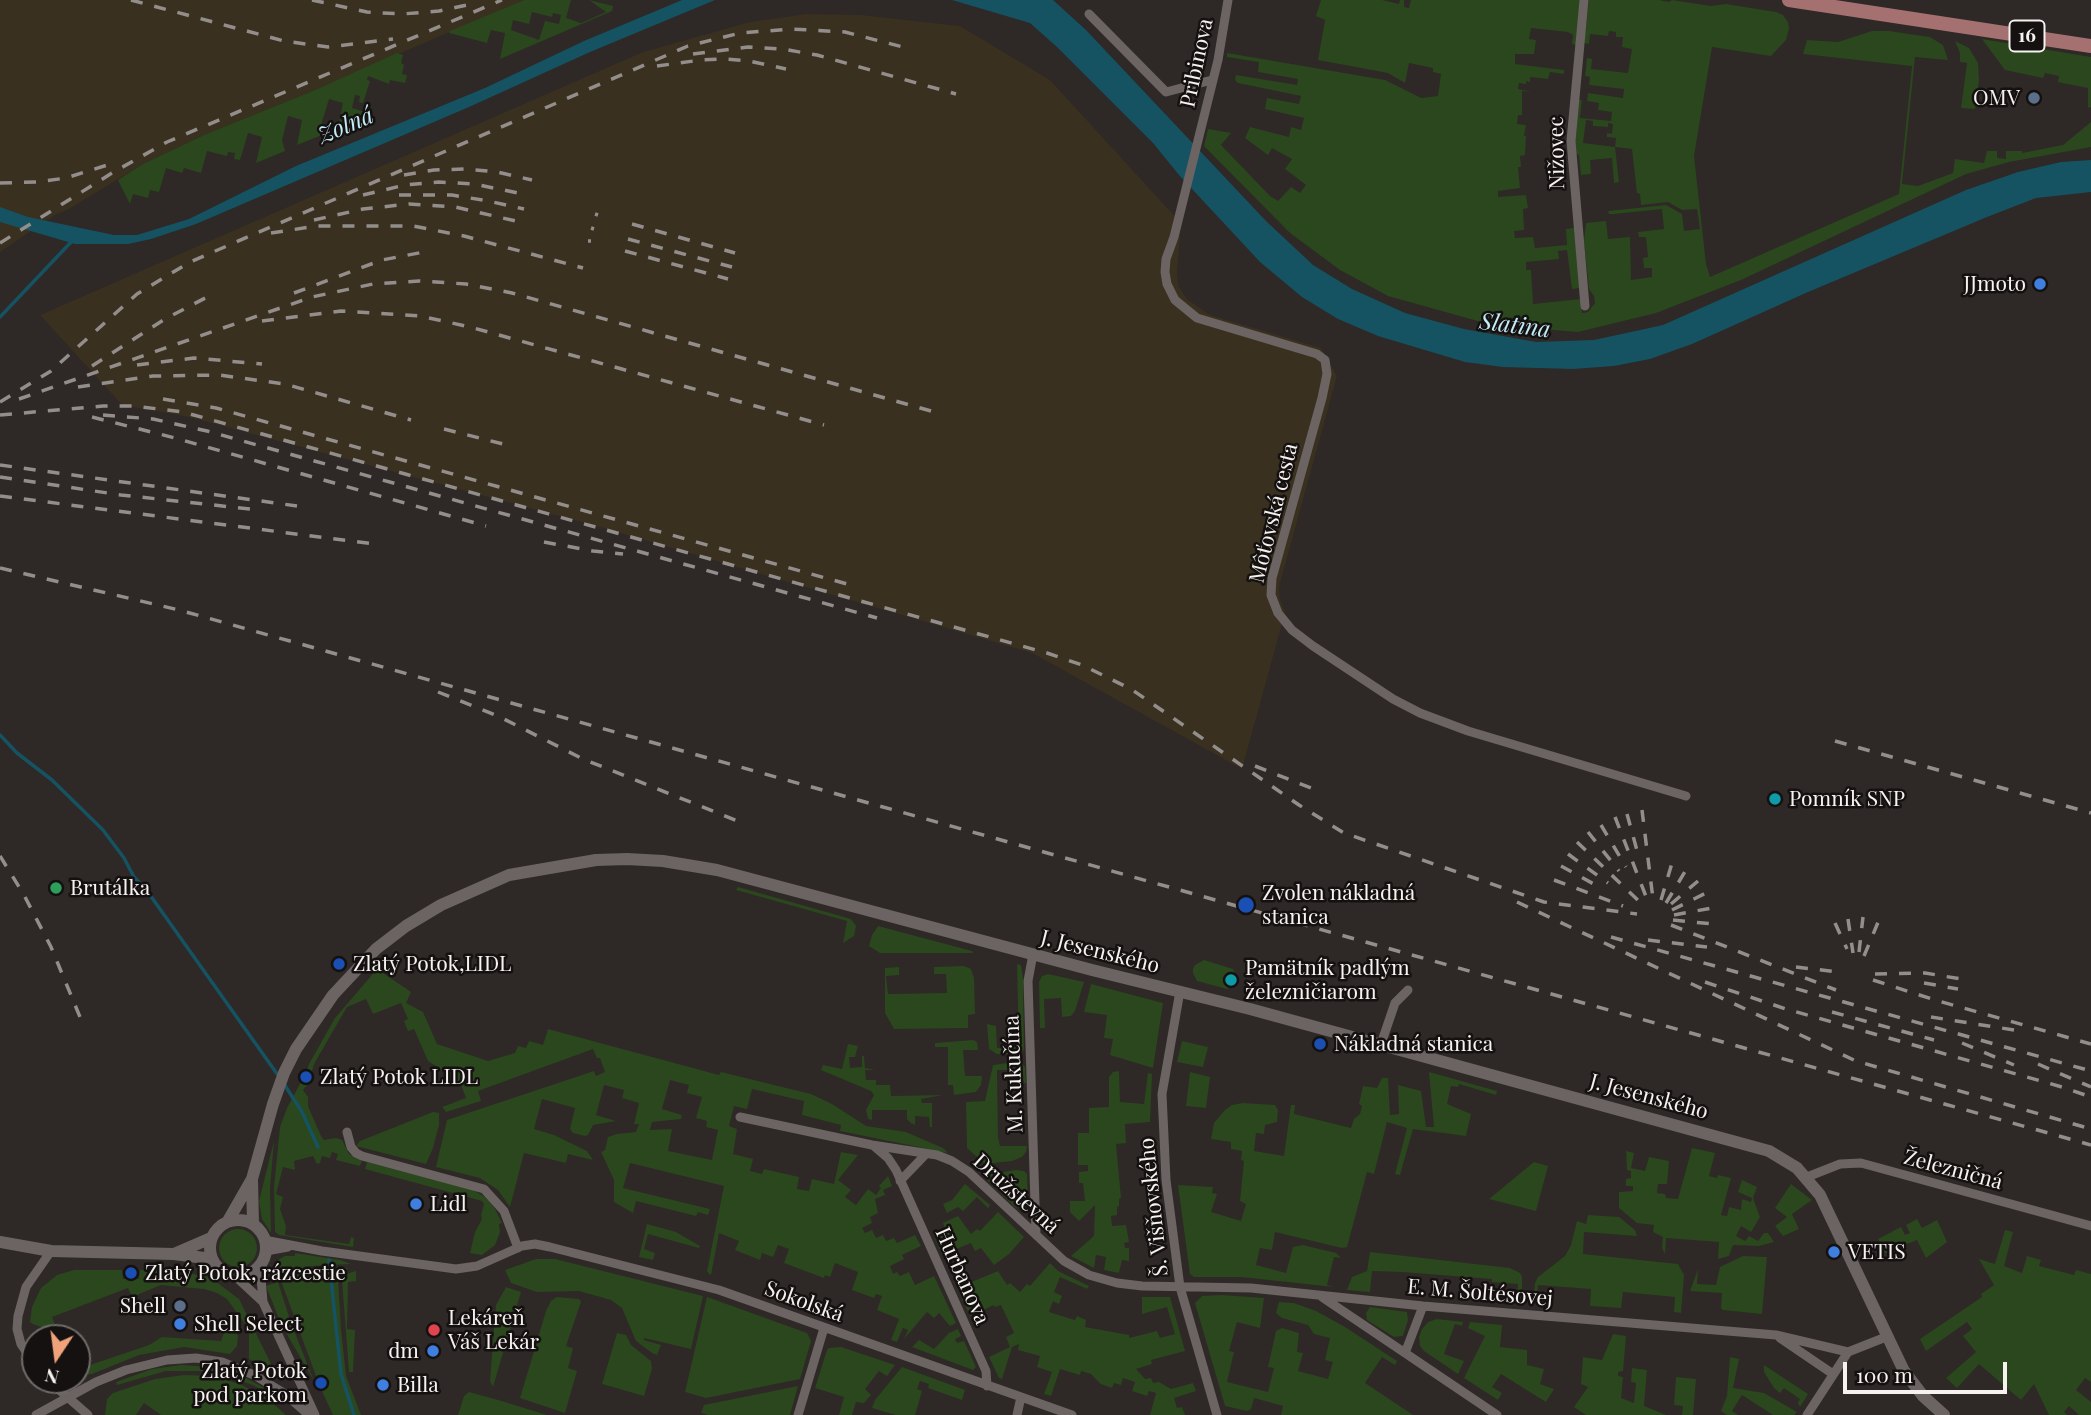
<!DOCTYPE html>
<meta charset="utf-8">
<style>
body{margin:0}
#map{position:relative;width:2091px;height:1415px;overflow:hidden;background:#2e2826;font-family:"Playfair Display",serif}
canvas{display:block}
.north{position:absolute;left:21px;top:1324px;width:70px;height:70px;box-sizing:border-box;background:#141110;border:2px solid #6e6b6a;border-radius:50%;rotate:193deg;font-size:19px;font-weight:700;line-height:28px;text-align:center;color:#f6f2f0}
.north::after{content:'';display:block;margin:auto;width:24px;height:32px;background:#f0a27a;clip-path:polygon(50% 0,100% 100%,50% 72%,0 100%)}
.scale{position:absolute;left:1843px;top:1362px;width:164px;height:32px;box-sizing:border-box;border:4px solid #f6f2f0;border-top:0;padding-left:9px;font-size:21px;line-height:24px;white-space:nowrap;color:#f6f2f0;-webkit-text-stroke:5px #141110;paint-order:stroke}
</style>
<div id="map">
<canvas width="2091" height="1415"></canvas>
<div class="north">N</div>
<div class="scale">100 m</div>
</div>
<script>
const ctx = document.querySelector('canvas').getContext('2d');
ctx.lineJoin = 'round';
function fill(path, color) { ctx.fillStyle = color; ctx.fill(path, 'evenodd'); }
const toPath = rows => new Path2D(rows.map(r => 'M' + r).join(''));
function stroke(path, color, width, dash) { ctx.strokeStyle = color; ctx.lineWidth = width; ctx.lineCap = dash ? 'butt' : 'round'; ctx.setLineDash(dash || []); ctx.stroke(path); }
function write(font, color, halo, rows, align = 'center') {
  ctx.font = font + ' "Playfair Display",serif'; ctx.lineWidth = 5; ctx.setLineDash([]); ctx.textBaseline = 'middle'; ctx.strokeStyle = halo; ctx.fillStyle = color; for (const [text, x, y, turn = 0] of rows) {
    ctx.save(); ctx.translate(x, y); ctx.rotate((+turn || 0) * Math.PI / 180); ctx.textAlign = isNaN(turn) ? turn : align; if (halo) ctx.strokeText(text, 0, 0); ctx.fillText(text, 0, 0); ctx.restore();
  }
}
const industrial = toPath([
 [0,0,524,0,315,90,204,135,143,164,69,209,55,215,0,252],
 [806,14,861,15,960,26,1050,80,1181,223,1177,273,1178,285,1187,299,1210,315,1321,348,1337,376,1279,587,1280,599,1285,613,1242,769,1032,653,593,525,189,417,122,405,40,315,643,52,750,22]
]);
const green = toPath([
 [524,0,571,0,566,18,581,23,606,12,589,0,613,6,612,11,500,59,505,33,491,30,487,43,449,33,450,31],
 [532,12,552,17,553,13,561,15,559,24,545,21,539,40,511,30,513,20,529,24],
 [1321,0,1382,0,1399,4,1400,0,1404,0,1404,7,1409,8,1411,0,1580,0,1576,45,1572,44,1573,35,1568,32,1531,28,1529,39,1536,40,1534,54,1515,54,1515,64,1564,70,1564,74,1550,72,1548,79,1530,77,1530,82,1526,81,1526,84,1519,83,1518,89,1532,92,1522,91,1522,115,1518,115,1517,124,1526,125,1524,136,1526,136,1525,155,1520,156,1521,167,1518,167,1520,188,1498,191,1498,197,1526,195,1528,208,1523,209,1524,230,1514,231,1515,238,1533,237,1535,248,1567,245,1566,229,1574,228,1580,288,1572,289,1567,250,1558,251,1559,259,1526,262,1526,270,1531,270,1533,304,1581,299,1582,313,1588,312,1595,303,1594,296,1589,289,1584,241,1586,223,1606,221,1608,239,1630,237,1631,280,1652,277,1652,268,1644,268,1643,258,1648,257,1646,237,1639,237,1638,232,1664,229,1662,209,1614,214,1609,214,1608,211,1666,205,1682,214,1684,231,1700,229,1697,209,1682,210,1668,202,1641,205,1640,194,1637,193,1632,149,1615,147,1619,182,1614,183,1612,158,1590,160,1591,174,1581,175,1579,155,1575,153,1574,142,1579,100,1582,100,1580,118,1611,121,1612,112,1598,110,1599,103,1587,101,1588,93,1623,98,1624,89,1589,85,1590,77,1585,76,1587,58,1592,59,1591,69,1628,73,1632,49,1622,47,1623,37,1616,37,1616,32,1609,31,1608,36,1590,34,1589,44,1584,43,1589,0,1659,0,1669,2,1672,0,1711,6,1726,4,1776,12,1783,15,1788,22,1789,28,1786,40,1771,56,1712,47,1694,156,1706,264,1710,277,1899,194,1912,66,1803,54,1807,40,1838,42,1872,31,1889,31,1930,37,1943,45,1948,60,1915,57,1902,184,1918,186,1953,173,1955,159,1984,163,1987,151,1997,151,1997,158,2006,159,2006,151,2022,151,2022,153,2063,145,2091,122,2091,147,2009,162,1966,174,1741,280,1656,313,1578,332,1492,325,1388,296,1340,270,1290,233,1204,146,1208,129,1231,133,1221,145,1270,196,1278,201,1291,187,1300,193,1306,185,1285,169,1292,159,1272,148,1268,155,1245,138,1250,127,1289,137,1291,127,1301,130,1304,118,1265,109,1267,98,1299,104,1301,96,1238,83,1235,80,1236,75,1297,85,1298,79,1258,72,1259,62,1227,57,1227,53,1385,80,1421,98,1438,96,1441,74,1433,72,1433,68,1409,63,1405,83,1388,73,1318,60,1325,20,1316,16],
 [1586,120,1593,121,1593,126,1608,127,1608,123,1613,124,1612,134,1607,133,1607,137,1616,138,1615,147,1583,143],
 [1982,39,2091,57,2091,107,2088,108,2088,88,2058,82,2059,76,2045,73,2043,78,2005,70],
 [1955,41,1969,48,1978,63,1979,80,1975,109,1961,108,1967,63,1960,62,1960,53],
 [397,53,403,55,401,63,404,65,402,74,407,75,405,83,390,80,389,84,368,76,367,80,370,81,363,103,359,102,360,96,355,95,352,108,372,114,338,128,343,103,329,99,322,122,327,133,297,145,302,120,288,116,282,140,285,151,256,163,262,137,248,133,240,160,234,159,235,153,228,152,227,156,207,151,201,173,184,168,182,173,166,168,159,192,150,190,148,198,133,194,130,204,118,180,143,164,204,135,315,90],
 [738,887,851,919,856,926,854,936,843,943,847,921,736,890],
 [878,926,972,951,973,953,880,953,869,946,872,935],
 [1204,960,1233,969,1237,977,1235,985,1227,989,1197,981,1193,973,1193,969,1195,965],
 [1017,964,1021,965,1023,978,1024,1050,1017,1054,997,1054,989,1049,987,1024,996,1026,997,1048,1019,1047],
 [964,966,971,969,974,978,975,1014,968,1015,968,1028,894,1029,885,1013,885,968,899,967,899,975,886,976,888,994,947,993,946,974,934,974,934,967],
 [377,969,411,992,406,1003,423,1012,437,1044,488,1061,515,1053,518,1046,526,1048,529,1041,543,1045,548,1029,719,1075,721,1072,811,1094,832,1104,866,1126,906,1132,943,1148,948,1153,840,1131,841,1125,802,1115,804,1101,752,1089,747,1109,734,1106,729,1126,737,1129,733,1154,753,1159,750,1171,762,1174,764,1169,799,1177,797,1189,809,1191,812,1179,834,1184,841,1152,858,1155,838,1180,851,1190,845,1197,856,1205,868,1189,876,1195,881,1188,879,1186,888,1176,892,1186,883,1190,885,1195,875,1199,878,1213,870,1217,872,1223,862,1228,865,1233,872,1230,876,1238,883,1235,886,1241,894,1238,897,1243,915,1235,921,1246,902,1255,904,1259,890,1266,893,1274,897,1272,900,1276,909,1272,915,1285,934,1276,956,1323,950,1326,939,1313,934,1318,927,1312,904,1339,908,1330,903,1328,897,1342,891,1340,899,1319,877,1310,882,1296,876,1294,874,1298,852,1290,858,1272,835,1263,830,1277,825,1275,824,1278,784,1263,789,1249,778,1245,773,1257,762,1253,760,1260,735,1250,739,1241,719,1233,711,1275,709,1274,707,1271,724,1186,630,1163,623,1188,710,1209,708,1215,698,1212,696,1216,636,1201,633,1213,614,1202,614,1180,601,1152,605,1150,608,1137,617,1134,636,1132,639,1124,634,1124,639,1103,622,1098,624,1090,604,1085,596,1115,616,1121,593,1125,588,1135,585,1136,573,1133,570,1129,575,1108,542,1099,534,1129,554,1135,587,1151,593,1160,568,1154,566,1163,524,1153,510,1207,498,1190,480,1178,436,1167,447,1120,594,1071,596,1076,605,1072,600,1058,597,1058,593,1049,478,1091,481,1101,446,1112,442,1107,466,1098,460,1082,455,1083,452,1076,428,1061,414,1029,408,1031,404,1021,408,1019,401,1003,373,1014,366,999,347,1007,314,1064,309,1083,303,1090,308,1097,308,1106,321,1136,324,1140,336,1138,342,1140,349,1154,362,1161,360,1166,336,1160,338,1154,332,1152,330,1158,322,1156,320,1163,317,1164,313,1156,294,1161,295,1170,283,1167,276,1194,283,1197,280,1209,286,1226,285,1235,349,1244,351,1237,354,1238,353,1247,279,1235,275,1232,274,1187,280,1127,287,1108,301,1082,306,1083,310,1074,307,1070,309,1064,335,1018],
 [670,1080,689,1085,687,1093,702,1097,696,1118,707,1121,706,1127,718,1130,712,1160,668,1151,672,1129,650,1130,652,1122,681,1119,682,1115,662,1109],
 [1048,974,1084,982,1075,1011,1071,1016,1062,1017,1061,998,1044,999,1045,1028,1040,1028,1039,982,1042,976],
 [1091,984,1163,1003,1153,1068,1110,1055,1113,1039,1104,1038,1107,1015,1084,1012],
 [973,1040,977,1042,978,1050,963,1050,965,1076,982,1076,981,1085,976,1092,954,1095,953,1085,948,1085,948,1047,935,1047,935,1043],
 [1182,1041,1208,1047,1203,1067,1177,1062],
 [848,1044,858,1046,855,1057,849,1057,850,1068,862,1067,862,1056,864,1056,865,1068,875,1070,865,1070,866,1080,876,1080,876,1085,890,1085,891,1096,943,1095,921,1099,922,1103,932,1103,932,1127,930,1127,929,1117,915,1116,915,1125,911,1123,907,1119,907,1110,872,1110,872,1120,868,1119,866,1110,874,1095,871,1091,821,1070,823,1065,842,1069],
 [1014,1062,1020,1062,1025,1067,1026,1083,1016,1084,1016,1070,997,1070,998,1137,1000,1146,1027,1146,1026,1152,1022,1157,1012,1161,985,1164,967,1148,966,1102,985,1101,993,1065],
 [1119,1071,1120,1102,1144,1104,1148,1073,1152,1074,1150,1122,1125,1124,1126,1143,1116,1144,1121,1198,1119,1199,1119,1206,1117,1207,1117,1215,1111,1216,1112,1226,1126,1225,1129,1242,1124,1243,1125,1248,1129,1248,1129,1261,1122,1260,1119,1273,1104,1270,1106,1257,1096,1255,1094,1268,1071,1256,1094,1236,1095,1205,1079,1221,1070,1212,1070,1201,1085,1201,1083,1183,1079,1183,1079,1172,1088,1171,1088,1165,1078,1165,1078,1133,1089,1133,1089,1108,1109,1107,1109,1077,1113,1072],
 [1190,1072,1210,1077,1206,1108,1186,1106],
 [1429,1072,1497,1091,1496,1095,1459,1084,1458,1087,1451,1086,1447,1104,1471,1114,1466,1136,1413,1129,1400,1175,1395,1174,1407,1128,1387,1122,1374,1174,1367,1172,1347,1247,1342,1248,1275,1232,1272,1250,1260,1248,1256,1265,1286,1273,1293,1247,1303,1245,1336,1253,1341,1258,1334,1257,1327,1285,1334,1287,1241,1277,1194,1277,1190,1274,1178,1185,1213,1187,1212,1193,1217,1194,1211,1212,1241,1221,1246,1204,1240,1201,1244,1161,1241,1160,1242,1151,1231,1149,1231,1142,1211,1139,1214,1123,1225,1110,1232,1105,1243,1103,1275,1105,1278,1110,1277,1122,1265,1125,1264,1134,1256,1133,1254,1151,1284,1156,1291,1105,1295,1105,1294,1114,1351,1128,1354,1119,1360,1114,1362,1106,1359,1104,1363,1086,1377,1088,1382,1078,1388,1078,1390,1115,1399,1114,1398,1085,1421,1091,1426,1127,1434,1127],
 [433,1112,439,1113,439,1125,433,1148,426,1164,356,1146,360,1141],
 [274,1141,270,1188,271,1233,262,1219,259,1201],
 [1692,1148,1715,1153,1709,1176,1717,1178,1718,1175,1731,1178,1721,1215,1727,1216,1729,1207,1741,1210,1742,1199,1751,1202,1752,1198,1738,1192,1742,1180,1757,1187,1753,1198,1760,1217,1751,1232,1741,1226,1736,1236,1745,1241,1749,1236,1758,1241,1764,1233,1768,1233,1774,1242,1759,1246,1733,1245,1729,1256,1718,1259,1719,1242,1666,1238,1665,1254,1662,1248,1663,1237,1653,1232,1654,1225,1637,1223,1619,1208,1619,1192,1633,1191,1633,1186,1626,1186,1626,1179,1631,1178,1631,1171,1627,1170,1626,1151,1634,1153,1631,1168,1645,1171,1649,1157,1669,1161,1667,1184,1658,1184,1657,1193,1665,1194,1666,1198,1678,1199],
 [367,1162,471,1189,485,1197,494,1207,502,1223,499,1224,500,1232,495,1245,482,1255,470,1253,475,1232,482,1219,481,1215,484,1204,482,1201,365,1169],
 [1534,1162,1548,1166,1536,1211,1489,1199],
 [1016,1170,1024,1171,1027,1174,1028,1205,1025,1209,1015,1207,987,1179,991,1174],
 [965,1184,990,1205,988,1208,977,1197,963,1211,958,1207,947,1213,943,1204,952,1200],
 [1791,1184,1812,1200,1792,1214,1799,1229,1783,1236,1775,1226,1787,1217,1775,1208],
 [998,1212,1024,1237,1009,1254,994,1265,981,1248,975,1251,971,1243,942,1255,933,1234,945,1228,943,1223,958,1216,971,1234,977,1229,980,1231],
 [1588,1215,1619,1217,1635,1230,1637,1236,1584,1232,1583,1254,1678,1264,1684,1275,1681,1313,1674,1312,1675,1297,1623,1292,1621,1308,1590,1306,1591,1289,1538,1285,1537,1301,1533,1301,1535,1283,1538,1277,1565,1256,1571,1245,1577,1221,1586,1224],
 [1917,1219,1922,1228,1937,1220,1947,1242,1926,1258,1917,1240,1885,1253,1878,1239,1901,1227,1905,1235,1910,1233,1906,1225],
 [647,1224,676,1232,700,1246,699,1248,648,1234,644,1249,655,1253,653,1260,639,1257],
 '219 1248a19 19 0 1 1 38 0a19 19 0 1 1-38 0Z',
 [2005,1230,2013,1232,2004,1266,2022,1273,2027,1256,2041,1260,2039,1266,2074,1275,2076,1270,2091,1274,2091,1382,2085,1378,2076,1390,2091,1402,2091,1415,2079,1415,2069,1406,2064,1412,2067,1415,2049,1415,2034,1384,2021,1400,1979,1364,1957,1388,1946,1378,1976,1352,1963,1336,1972,1329,1967,1322,1926,1351,1920,1339,1982,1297,1981,1294,1994,1285,1979,1259,1995,1264],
 [1370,1252,1510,1268,1520,1273,1522,1277,1522,1300,1517,1300,1518,1284,1492,1282,1492,1279,1402,1272,1372,1271,1370,1292,1347,1290,1352,1277,1367,1271],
 [295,1253,340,1260,351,1264,310,1266,280,1278,278,1260,285,1256,295,1256],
 [1743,1256,1767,1257,1762,1314,1723,1310,1721,1308,1722,1293,1690,1291,1698,1269,1697,1284,1716,1285,1720,1267],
 [536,1259,555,1259,703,1296,691,1349,644,1338,644,1340,661,1345,657,1355,652,1353,636,1341,622,1308,611,1300,579,1291,537,1292,511,1283,505,1270],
 [1050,1263,1058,1271,1089,1286,1087,1289,1060,1277,1054,1292,1062,1296,1059,1304,1053,1301,1049,1312,1075,1320,1077,1316,1086,1320,1085,1327,1129,1335,1129,1338,1157,1331,1160,1338,1175,1334,1167,1307,1142,1314,1142,1297,1170,1297,1185,1351,1151,1360,1152,1364,1136,1369,1145,1379,1151,1378,1153,1383,1159,1382,1171,1389,1193,1383,1196,1391,1174,1398,1177,1408,1182,1407,1185,1415,1150,1415,1156,1393,1149,1391,1147,1396,1132,1391,1135,1382,1123,1378,1121,1385,1114,1383,1112,1388,1101,1384,1091,1374,1081,1371,1080,1375,1060,1369,1051,1396,1044,1394,1052,1372,1037,1367,1040,1356,1018,1350,1019,1344,1012,1347,1002,1379,999,1378,989,1357,1010,1347,1006,1337,1014,1333,1001,1305,995,1307,994,1305,970,1316,957,1288,998,1271,1007,1285,1010,1283,1020,1292,1027,1284,1030,1286],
 [327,1267,349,1268,342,1271,338,1279,341,1329,346,1376,361,1415,333,1415,321,1389,326,1387,322,1378,317,1380,316,1376,281,1281,309,1268],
 [74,1270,122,1270,123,1279,139,1279,140,1270,181,1271,211,1278,239,1299,273,1368,264,1368,249,1359,249,1333,245,1324,227,1299,217,1293,204,1289,161,1285,132,1297,128,1288,52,1317,55,1325,44,1328,33,1324,30,1322,32,1307,41,1288,57,1275],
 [356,1271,356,1281,348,1282,347,1329,355,1330,353,1372,349,1372,342,1280,346,1274],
 [278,1282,291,1323,314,1381,281,1324,266,1286],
 [506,1287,521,1292,493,1387,490,1381,496,1305],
 [1222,1295,1264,1298,1260,1328,1237,1322,1229,1351,1234,1352,1227,1382,1268,1392,1274,1368,1268,1367,1276,1331,1282,1328,1299,1333,1297,1352,1303,1353,1298,1371,1328,1379,1333,1362,1325,1360,1330,1338,1314,1334,1308,1325,1282,1318,1276,1313,1279,1302,1294,1303,1316,1311,1345,1327,1397,1361,1395,1365,1382,1357,1365,1383,1413,1415,1281,1415,1283,1406,1254,1398,1251,1409,1247,1411,1225,1406,1195,1303,1202,1296],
 [557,1297,579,1299,581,1302,566,1346,573,1348,568,1368,577,1371,565,1413,520,1398,546,1311,551,1301],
 [707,1297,807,1333,811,1341,800,1379,706,1398,685,1392],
 [1370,1307,1407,1312,1408,1320,1403,1336,1394,1337,1367,1320,1366,1313],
 [1437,1319,1463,1322,1462,1326,1455,1324,1444,1354,1464,1361,1458,1374,1424,1351,1420,1346,1419,1337,1422,1329,1428,1322],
 [1470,1322,1502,1325,1500,1347,1527,1350,1527,1365,1544,1369,1540,1384,1554,1389,1546,1402,1501,1374,1492,1387,1502,1393,1498,1400,1464,1378,1485,1336,1468,1328],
 [226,1326,234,1330,238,1336,237,1346,230,1354,184,1347,139,1355,92,1374,77,1375,77,1365,87,1366,149,1345,162,1337,221,1341],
 [958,1329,961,1336,955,1339,957,1343,964,1341,976,1367,973,1370,912,1347,919,1340,934,1349,949,1333],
 [617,1333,626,1335,631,1345,651,1361,652,1369,644,1396,602,1384],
 [1613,1334,1626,1336,1623,1371,1618,1372,1618,1376,1623,1377,1621,1398,1634,1403,1636,1383,1631,1382,1632,1368,1647,1370,1644,1406,1666,1415,1586,1415,1574,1407,1588,1387,1581,1384,1583,1357,1602,1360],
 [841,1347,895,1365,887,1376,879,1371,865,1389,871,1395,864,1403,856,1402,852,1415,839,1415,844,1397,815,1388,827,1350,829,1348],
 [1730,1357,1739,1359,1733,1388,1764,1393,1797,1412,1794,1415,1773,1415,1742,1395,1732,1411,1738,1415,1727,1415,1721,1411,1727,1396],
 [181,1365,211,1367,240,1375,268,1390,285,1405,253,1385,210,1371,166,1371,117,1385,116,1382,152,1369],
 [1764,1365,1808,1394,1800,1407,1798,1403,1800,1399,1784,1388,1780,1393,1774,1388,1764,1372],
 [902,1367,965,1390,962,1400,928,1388,929,1384,920,1381,917,1389,922,1391,915,1415,896,1415,872,1408,875,1400],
 [184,1375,211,1376,240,1384,268,1399,286,1415,161,1415,144,1403,136,1415,105,1415,107,1399,113,1393,155,1379],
 [1676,1377,1696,1379,1693,1415,1682,1415,1683,1406,1674,1405],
 [798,1386,790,1415,708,1415,701,1413,704,1405],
 [469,1392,498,1400,547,1415,458,1415,464,1396]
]);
const water = toPath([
 [682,0,715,0,590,52,469,107,196,224,151,239,128,244,75,244,0,222,0,207,28,217,114,235,137,235,189,219,296,166,485,88,584,41],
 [952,0,1053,0,1086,30,1266,221,1313,265,1352,289,1405,313,1464,329,1536,342,1594,340,1663,325,1966,190,2018,172,2061,162,2091,160,2091,192,2036,198,1987,217,1808,292,1692,344,1650,359,1614,366,1573,369,1503,367,1465,362,1378,336,1338,319,1302,297,1260,262,1179,175,1153,143,1057,47,1030,23]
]);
const stream = toPath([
 [0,317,73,240],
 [0,735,17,753,52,780,103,830,124,858,134,877,145,888,280,1078],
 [284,1084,302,1112,318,1147],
 [329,1260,341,1374,354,1415]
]);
const street = toPath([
 [1228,0,1218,60,1174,237,1166,259,1165,272,1167,284,1175,300,1197,318,1317,354,1325,360,1327,374,1322,398,1272,578,1271,595,1278,613,1292,630,1313,646,1393,699,1420,713,1468,731,1686,796],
 [1584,0,1571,141,1585,306],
 [1089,14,1166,92,1212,80],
 [1033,954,1028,981,1036,1235],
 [1180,991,1162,1094,1166,1180,1180,1287,1217,1415],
 [1381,1044,1395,1003,1408,990],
 [740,1117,872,1145,937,1155,952,1161,969,1172,1064,1261,1089,1275,1117,1283,1142,1286,1251,1288,1423,1306,1776,1335,1848,1352],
 [347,1132,351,1147,356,1153,362,1156,484,1189,504,1211,518,1248],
 [874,1146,888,1158,896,1170,986,1371,987,1386],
 [1807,1177,1840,1164,1861,1163,2091,1226],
 [900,1181,926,1154],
 [264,1240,322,1251,456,1269,477,1266,522,1246,535,1244,550,1247,719,1290,1072,1415],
 [266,1251,288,1247],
 [260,1266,263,1302,315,1415],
 [236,1277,263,1302],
 [1322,1297,1497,1415],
 [1780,1338,1833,1374],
 [1405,1353,1423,1306],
 [35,1365,21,1344,17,1329,18,1316,26,1287,51,1251],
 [48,1380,88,1415],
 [36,1415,96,1382,126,1370,167,1360,196,1358,222,1362,254,1375,284,1393,309,1415],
 [798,1415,824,1328],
 [1017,1415,1021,1397],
 [1807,1415,1848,1352,1886,1337]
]);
const secondary = toPath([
 [252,1179,253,1224],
 '210 1248a28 28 0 1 1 56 0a28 28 0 1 1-56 0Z',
 [228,1221,252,1179,273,1104,284,1073,296,1049,333,995,376,949,406,926,441,905,509,875,596,860,627,859,663,861,717,870,1092,970,1250,1009,1769,1151,1797,1168,1820,1195,1904,1371,1923,1396,1944,1415],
 [0,1242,51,1251,174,1254,212,1259],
 [174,1254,211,1238]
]);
const primary = toPath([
 [1789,0,2091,46]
]);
const rail = toPath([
 [131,0,284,41,328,47,393,39],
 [312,0,367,12,402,14,439,11,477,3],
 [693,54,748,47,782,49,817,55,956,94],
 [657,66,701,60,725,59,749,61,786,69],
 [404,175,434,170,465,169,497,172,532,180],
 [0,183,37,182,66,178,117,162],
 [363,195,405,185,439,182,474,184,528,195],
 [399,195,452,195,488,201,524,209],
 [595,214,598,215],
 [314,220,363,209,409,204,455,207,520,222],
 [632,224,735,253],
 [591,228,594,229],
 [271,233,317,226,413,226,464,236,583,268],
 [628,239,732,267],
 [588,241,591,241],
 [0,243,112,173,167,142,502,0],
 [625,251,728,279],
 [294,293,382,260,424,252],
 [262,321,341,311,420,316,470,327,824,425],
 [137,365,194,358,262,364],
 [92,366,165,319,213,294],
 [78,387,153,376,219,375,285,384,411,420],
 [19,399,312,297,373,284,419,281,466,284,512,293,938,413],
 [163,399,216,408,847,584],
 [0,402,51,371,137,294,190,262,688,46,740,33,792,29,845,32,903,47],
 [0,415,103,406,134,406,183,412,1047,653,1082,665,1131,689,1299,805,1344,833,1544,902,1637,914],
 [103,415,153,419,207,431,877,618],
 [92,417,175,438,486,526],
 [444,429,503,444],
 [0,465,297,506],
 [0,477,121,495,250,509],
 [0,496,374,544],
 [544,542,593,551,623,554],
 [0,568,179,610,2091,1145],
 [438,692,498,716,583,759,740,822],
 [1835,741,2091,813],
 [1255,766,1311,788],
 [1642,810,1653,899],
 [1627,814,1638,854],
 [1615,817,1647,899],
 [1601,825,1626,867],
 [1588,832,1619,871],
 [1577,842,1642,904],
 [1568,854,1608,883],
 [0,856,24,895,51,947,80,1017],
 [1561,866,1601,888],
 [1554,880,1623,906],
 [1661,900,1672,863],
 [1517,902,1856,1061,2091,1129],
 [1666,903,1686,870],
 [1671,904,1698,881],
 [1672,910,1706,893],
 [1674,915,1712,908],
 [1848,919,1853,953],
 [1673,920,1713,924],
 [1835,923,1847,949],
 [1671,925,1836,990],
 [1611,937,2091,1071],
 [1648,940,1707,947],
 [1859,952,1863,917],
 [1864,956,1879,920],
 [1796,967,1838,972],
 [1875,974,1925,973,1961,979],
 [1873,980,1935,1000,2091,1044],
 [1705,982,1786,1009,2062,1087,2091,1097],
 [1924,983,1958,989],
 [1832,1012,1934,1040],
 [1931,1017,2014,1030],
 [1962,1043,2014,1065],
 [2038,1064,2091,1087]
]);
const markers = [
 [2034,98,7,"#5c6f8a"],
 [2040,284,7,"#3f7fe0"],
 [1775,799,7,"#0f9aa8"],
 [56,888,7,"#2e9e5b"],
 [1246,905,9,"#1a4fb4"],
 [339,964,7,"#1a4fb4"],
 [1231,980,7,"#0f9aa8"],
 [1320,1044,7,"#1a4fb4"],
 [306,1077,7,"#1a4fb4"],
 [416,1204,7,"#3f7fe0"],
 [1834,1252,7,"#3f7fe0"],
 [131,1273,7,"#1a4fb4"],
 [180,1306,7,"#5c6f8a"],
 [180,1324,7,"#3f7fe0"],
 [434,1330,7,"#e0444e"],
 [433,1351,7,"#3f7fe0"],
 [321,1383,7,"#1a4fb4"],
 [383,1385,7,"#3f7fe0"]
];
const shields = [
 [2027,36,35]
];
const shieldNames = [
 ["16",2027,36]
];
const streetNames = [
 ["Pribinova",1197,63,-78],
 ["Nižovec",1557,153,-91],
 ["Môťovská cesta",1274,513,-76],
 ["J. Jesenského",1100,952,14],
 ["M. Kukučína",1014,1074,-92],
 ["J. Jesenského",1649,1097,15],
 ["Železničná",1953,1170,15],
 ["Družstevná",1016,1194,42],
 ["Š. Višňovského",1154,1207,-96],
 ["Hurbanova",962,1276,66],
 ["E. M. Šoltésovej",1480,1293,5],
 ["Sokolská",804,1302,20]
];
const poiNames = [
 ["OMV",2020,98,"right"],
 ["JJmoto",2026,284,"right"],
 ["Pomník SNP",1789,799],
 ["Brutálka",70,888],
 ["Zvolen nákladná",1262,893],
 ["stanica",1262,917],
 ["Zlatý Potok,LIDL",353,964],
 ["Pamätník padlým",1245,968],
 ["železničiarom",1245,992],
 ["Nákladná stanica",1334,1044],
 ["Zlatý Potok LIDL",320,1077],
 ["Lidl",430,1204],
 ["VETIS",1848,1252],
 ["Zlatý Potok, rázcestie",145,1273],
 ["Shell",166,1306,"right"],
 ["Lekáreň",448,1318],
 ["Váš Lekár",448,1342],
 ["Shell Select",194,1324],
 ["dm",419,1351,"right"],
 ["Zlatý Potok",307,1371,"right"],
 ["pod parkom",307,1395,"right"],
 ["Billa",397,1385]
];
const waterNames = [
 ["Zolná",346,126,-23],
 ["Slatina",1515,326,7]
];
fill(industrial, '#39301f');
fill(green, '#2b471d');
fill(water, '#155363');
stroke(stream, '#155363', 3.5);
stroke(street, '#6b6462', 9);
stroke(secondary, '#6b6462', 12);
stroke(primary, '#a57070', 14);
stroke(rail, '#938e8c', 3.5, [12, 12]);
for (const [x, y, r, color] of markers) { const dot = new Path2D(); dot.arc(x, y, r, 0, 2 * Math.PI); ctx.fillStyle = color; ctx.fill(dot); stroke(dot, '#141110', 2.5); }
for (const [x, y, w] of shields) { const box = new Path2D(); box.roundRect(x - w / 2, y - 15.5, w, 31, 5); ctx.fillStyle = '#141110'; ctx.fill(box); stroke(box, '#f6f2f0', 2); }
write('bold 19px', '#f6f2f0', null, shieldNames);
write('21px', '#f6f2f0', '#141110', streetNames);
write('21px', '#f6f2f0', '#141110', poiNames, 'left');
write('italic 23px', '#c4ecf8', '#141110', waterNames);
</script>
